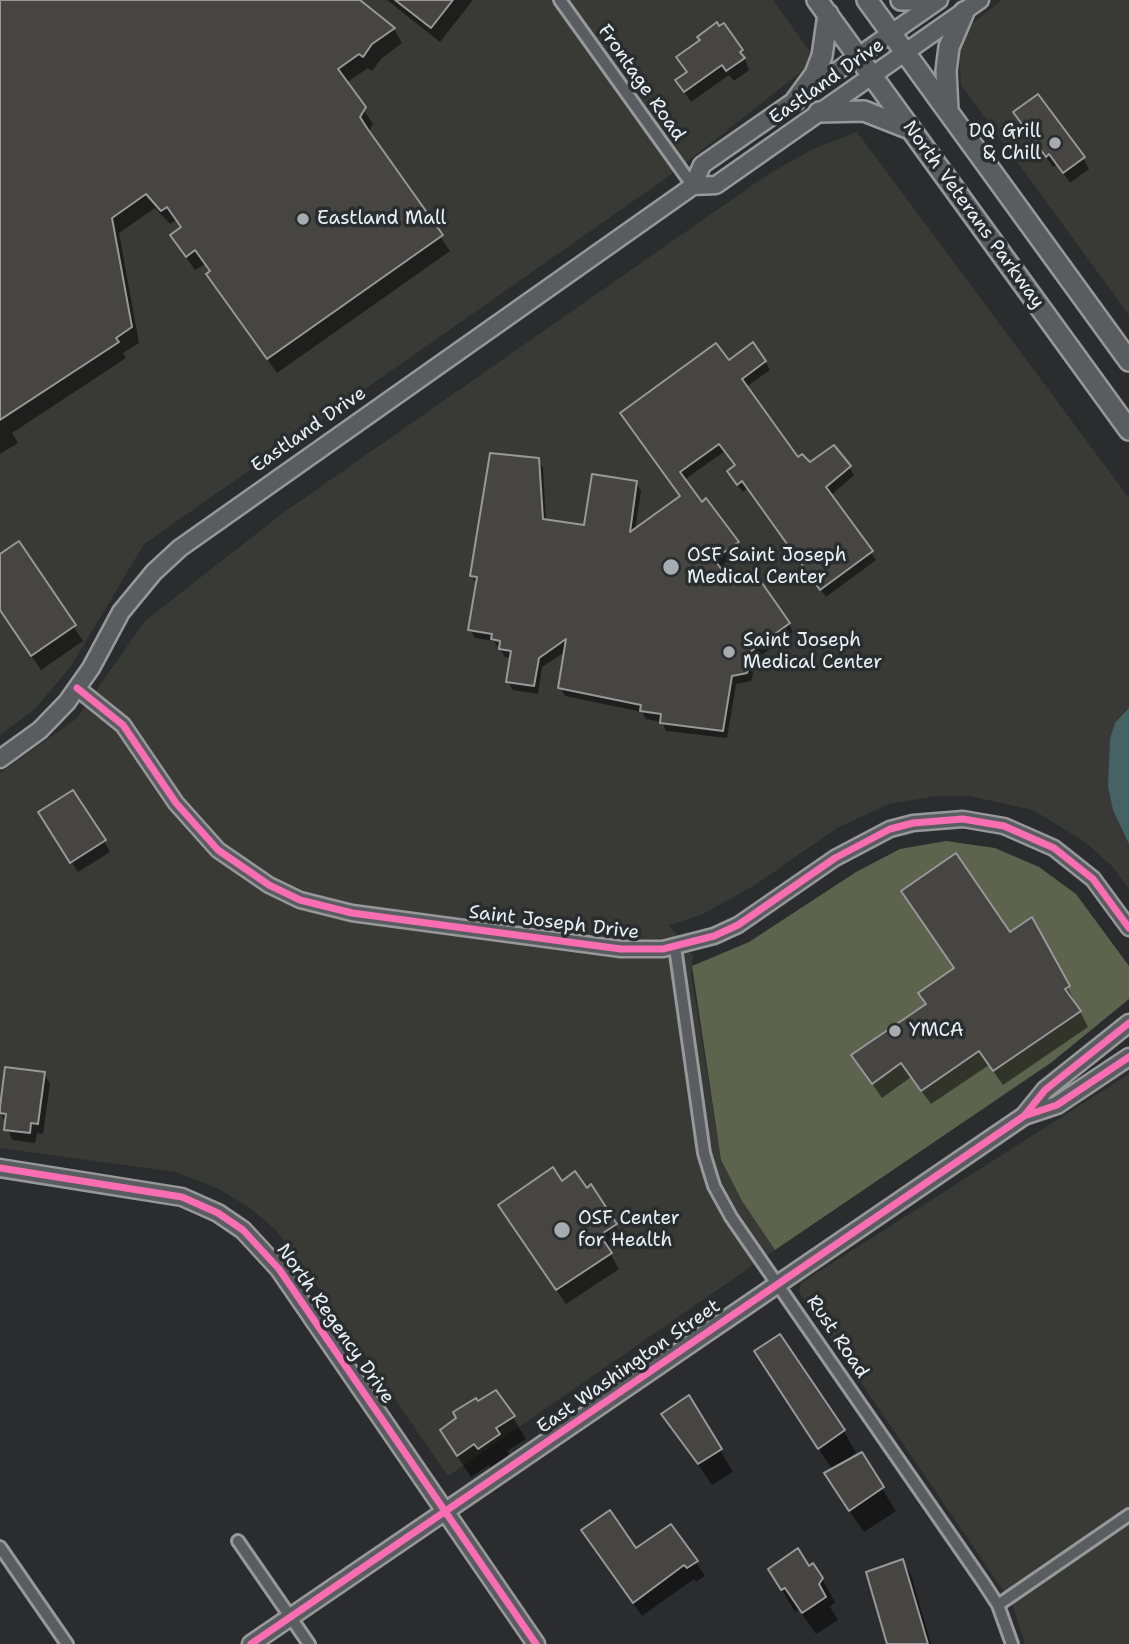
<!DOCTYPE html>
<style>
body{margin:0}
canvas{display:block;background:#2b2c2d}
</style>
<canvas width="1129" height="1644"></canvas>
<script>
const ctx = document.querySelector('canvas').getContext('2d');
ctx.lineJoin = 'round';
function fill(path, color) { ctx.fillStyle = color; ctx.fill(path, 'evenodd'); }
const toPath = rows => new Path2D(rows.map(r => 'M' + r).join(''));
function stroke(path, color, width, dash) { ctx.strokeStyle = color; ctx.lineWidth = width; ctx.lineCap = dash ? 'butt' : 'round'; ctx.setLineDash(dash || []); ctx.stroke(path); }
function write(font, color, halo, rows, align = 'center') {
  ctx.font = font + ' "Shantell Sans",sans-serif'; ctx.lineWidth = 7; ctx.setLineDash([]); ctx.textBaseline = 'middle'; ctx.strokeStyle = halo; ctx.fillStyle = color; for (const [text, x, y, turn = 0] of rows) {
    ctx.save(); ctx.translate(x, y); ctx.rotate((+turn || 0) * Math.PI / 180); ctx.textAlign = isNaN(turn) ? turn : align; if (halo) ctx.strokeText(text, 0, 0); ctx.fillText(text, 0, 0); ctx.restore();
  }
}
const built = toPath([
 [0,0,773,0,816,60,669,176,144,544,71,666,35,709,0,735],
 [1002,0,1129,0,1129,315,961,85,959,45,973,23],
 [857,132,1129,498,1129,889,1113,867,1085,842,1033,810,969,796,938,796,889,804,837,828,755,885,701,915,669,925,693,956,691,973,721,1160,742,1201,775,1250,448,1476,296,1255,275,1229,250,1208,217,1188,176,1172,0,1148,0,773,76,719,145,621,283,513,767,175,811,150],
 [1129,1074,1129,1644,1025,1644,1014,1609,999,1584,799,1292,801,1283]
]);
const green = toPath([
 [946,841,995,848,1039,867,1076,894,1129,966,1129,999,1052,1062,775,1250,742,1201,721,1160,692,966,749,942,856,872,900,849]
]);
const water = toPath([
 [1129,708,1129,844,1113,810,1108,786,1110,739,1115,723]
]);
const shadow = toPath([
 [0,0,357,0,394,29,402,43,381,59,372,71,368,68,346,83,373,124,368,133,450,251,277,373,217,289,205,264,195,270,181,250,183,229,176,220,170,224,155,208,119,233,139,343,123,353,126,358,12,433,18,443,0,454],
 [387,0,473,0,440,42],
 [742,51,749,70,734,81,729,75,691,102,677,81,688,73],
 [1015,113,1083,158,1089,169,1070,183,1057,164,1053,167],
 [765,361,770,370,746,387,798,459,810,464,849,467,854,475,830,496,876,560,826,597,748,488,743,492,733,480,736,467,725,451,684,480,742,551,718,568,732,587,789,624,793,632,750,664,753,674,751,681,736,684,727,738,666,731,662,722,646,719,642,712,565,696,560,687,566,651,542,667,538,694,513,690,508,682,511,658,505,657,494,641,475,638,470,630,476,584,471,575,538,460,543,468,546,521,586,527,636,482,641,491,635,531,681,497,627,421,729,362],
 [18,544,83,641,41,670,0,610,0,556],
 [46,823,104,841,110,852,78,872],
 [1032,919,1088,1027,1003,1085,989,1065,931,1104,911,1077,882,1098,853,1056,928,1005],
 [44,1073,50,1084,43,1134,37,1133,35,1143,12,1140,1,1113],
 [561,1183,615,1225,624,1239,608,1250,619,1269,566,1304,509,1220],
 [769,1374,844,1431,856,1453,845,1461,848,1464,861,1455,896,1511,864,1532,839,1496,832,1469],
 [664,1415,720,1450,733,1472,712,1485],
 [513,1417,526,1439,507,1451,511,1457,492,1470,489,1465,471,1477,455,1453,459,1418],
 [592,1545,696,1562,705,1576,696,1582,694,1579,642,1616],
 [903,1561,911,1575,931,1644,889,1644],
 [809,1568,822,1579,835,1602,830,1607,838,1620,816,1634,799,1610,795,1612,770,1570]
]);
const building = toPath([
 [0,0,360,0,395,28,372,44,363,57,359,54,338,69,366,107,360,117,367,128,443,235,267,359,206,274,210,271,195,250,186,257,170,235,181,227,167,207,161,211,146,194,112,218,132,327,116,338,119,342,0,420,0,0],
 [395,0,453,0,431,28,395,0],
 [717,22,719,26,724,23,743,50,740,52,745,58,726,71,722,65,684,92,675,80,687,72,676,57,700,40,697,37,717,22],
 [1038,94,1085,157,1063,173,1049,154,1046,157,1013,112,1038,94],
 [753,342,766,361,742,379,798,457,802,454,810,462,834,445,851,466,826,487,873,551,820,590,742,481,737,485,727,471,735,465,719,444,680,472,702,502,706,498,739,542,714,559,733,585,753,570,790,623,746,655,749,665,747,673,732,676,723,731,660,723,661,714,640,711,641,705,558,688,566,639,539,658,534,686,506,682,511,651,499,649,500,641,491,639,492,634,468,630,477,577,470,576,490,453,539,458,543,519,584,525,592,474,637,481,630,532,680,496,620,413,716,343,729,360,753,342],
 [19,541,76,625,31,656,0,610,0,554,19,541],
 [73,790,106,840,70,863,38,812,73,790],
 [956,853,1010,932,1032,917,1070,986,1065,989,1081,1011,993,1071,979,1051,921,1091,901,1063,872,1084,851,1055,926,1004,918,993,954,968,901,891,956,853],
 [5,1067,45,1072,38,1124,31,1123,30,1133,4,1130,6,1114,0,1113,0,1107,5,1067],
 [553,1167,562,1181,575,1171,587,1188,591,1184,617,1224,600,1235,612,1253,556,1290,498,1205,553,1167],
 [780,1334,845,1430,818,1449,754,1351,780,1334],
 [496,1390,515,1416,496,1428,500,1434,478,1449,474,1444,457,1456,440,1430,456,1418,453,1412,476,1398,478,1401,496,1390],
 [689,1395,722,1449,698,1464,661,1414,689,1395],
 [862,1452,884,1487,849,1511,824,1473,862,1452],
 [610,1510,636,1548,671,1524,698,1561,687,1568,684,1565,633,1603,581,1530,610,1510],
 [798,1548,809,1566,813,1563,823,1578,819,1584,826,1597,802,1613,785,1588,781,1590,768,1569,798,1548],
 [903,1559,928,1644,887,1644,866,1572,903,1559]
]);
const minor = toPath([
 [560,0,693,186],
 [675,947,704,1153,714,1186,731,1217,983,1582,998,1605,1012,1644],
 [238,1541,309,1644],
 [0,1547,67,1644],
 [998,1605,1129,1515]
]);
const tertiary = toPath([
 [77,688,123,725,176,803,218,850,269,885,300,900,352,913,621,949,663,949,714,936,738,925,835,858,890,829,913,823,963,819,1004,826,1054,848,1093,879,1129,928]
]);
const secondary = toPath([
 [693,186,716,185,980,0],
 [0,759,40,730,67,702,91,668,121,612,154,572,180,548,693,186,702,165,939,0],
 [1024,1116,1045,1090,1129,1023],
 [0,1168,182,1197,218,1213,243,1230,279,1269,536,1644],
 [251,1644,1024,1116,1057,1105,1129,1057]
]);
const trunk = toPath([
 [817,0,1129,430],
 [867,0,1129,361],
 [901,0,932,0],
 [796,100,815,74,822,56,828,14],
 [948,110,946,71,949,47,964,12],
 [819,112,864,111,910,129]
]);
const cycleway = toPath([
 [77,688,123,725,176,803,218,850,269,885,300,900,352,913,621,949,663,949,714,936,738,925,835,858,890,829,913,823,963,819,1004,826,1054,848,1093,879,1129,928],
 [1024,1116,1045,1090,1129,1023],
 [0,1168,182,1197,218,1213,243,1230,279,1269,536,1644],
 [251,1644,1024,1116,1057,1105,1129,1057]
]);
const markers = [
 [1055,143,7,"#a6acb1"],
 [303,219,7,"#a6acb1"],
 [671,567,9,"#a6acb1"],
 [729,652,7,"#a6acb1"],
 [895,1031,7,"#a6acb1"],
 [562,1230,9,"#a6acb1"]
];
const streetNames = [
 ["Eastland Drive",827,82,-35],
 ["Frontage Road",641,83,55],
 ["North Veterans Parkway",973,215,54],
 ["Eastland Drive",309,430,-35],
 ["Saint Joseph Drive",554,923,7],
 ["North Regency Drive",335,1324,55],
 ["Rust Road",837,1337,56],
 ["East Washington Street",629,1367,-35]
];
const poiNames = [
 ["DQ Grill",1041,132,"right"],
 ["& Chill",1041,154,"right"],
 ["Eastland Mall",317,219],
 ["OSF Saint Joseph",687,556],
 ["Medical Center",687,578],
 ["Saint Joseph",743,641],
 ["Medical Center",743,663],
 ["YMCA",909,1031],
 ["OSF Center",578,1219],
 ["for Health",578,1241]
];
fill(built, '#393936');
fill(green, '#5e634d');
fill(water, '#466265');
fill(shadow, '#0007');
fill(building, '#464542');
stroke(building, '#96989a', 2);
stroke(minor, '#96989a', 16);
stroke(tertiary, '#96989a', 19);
stroke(secondary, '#96989a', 21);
stroke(trunk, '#96989a', 24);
stroke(minor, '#5a5d60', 10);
stroke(tertiary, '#5a5d60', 14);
stroke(secondary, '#5a5d60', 16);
stroke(trunk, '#5a5d60', 19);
stroke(cycleway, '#f96db3', 7);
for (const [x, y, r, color] of markers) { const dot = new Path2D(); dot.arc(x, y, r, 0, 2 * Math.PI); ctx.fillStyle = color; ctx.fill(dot); stroke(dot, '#2a2d2e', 2.5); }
write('19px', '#e8f1f8', '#2a2d2e', streetNames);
write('19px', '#e8f1f8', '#2a2d2e', poiNames, 'left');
</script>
